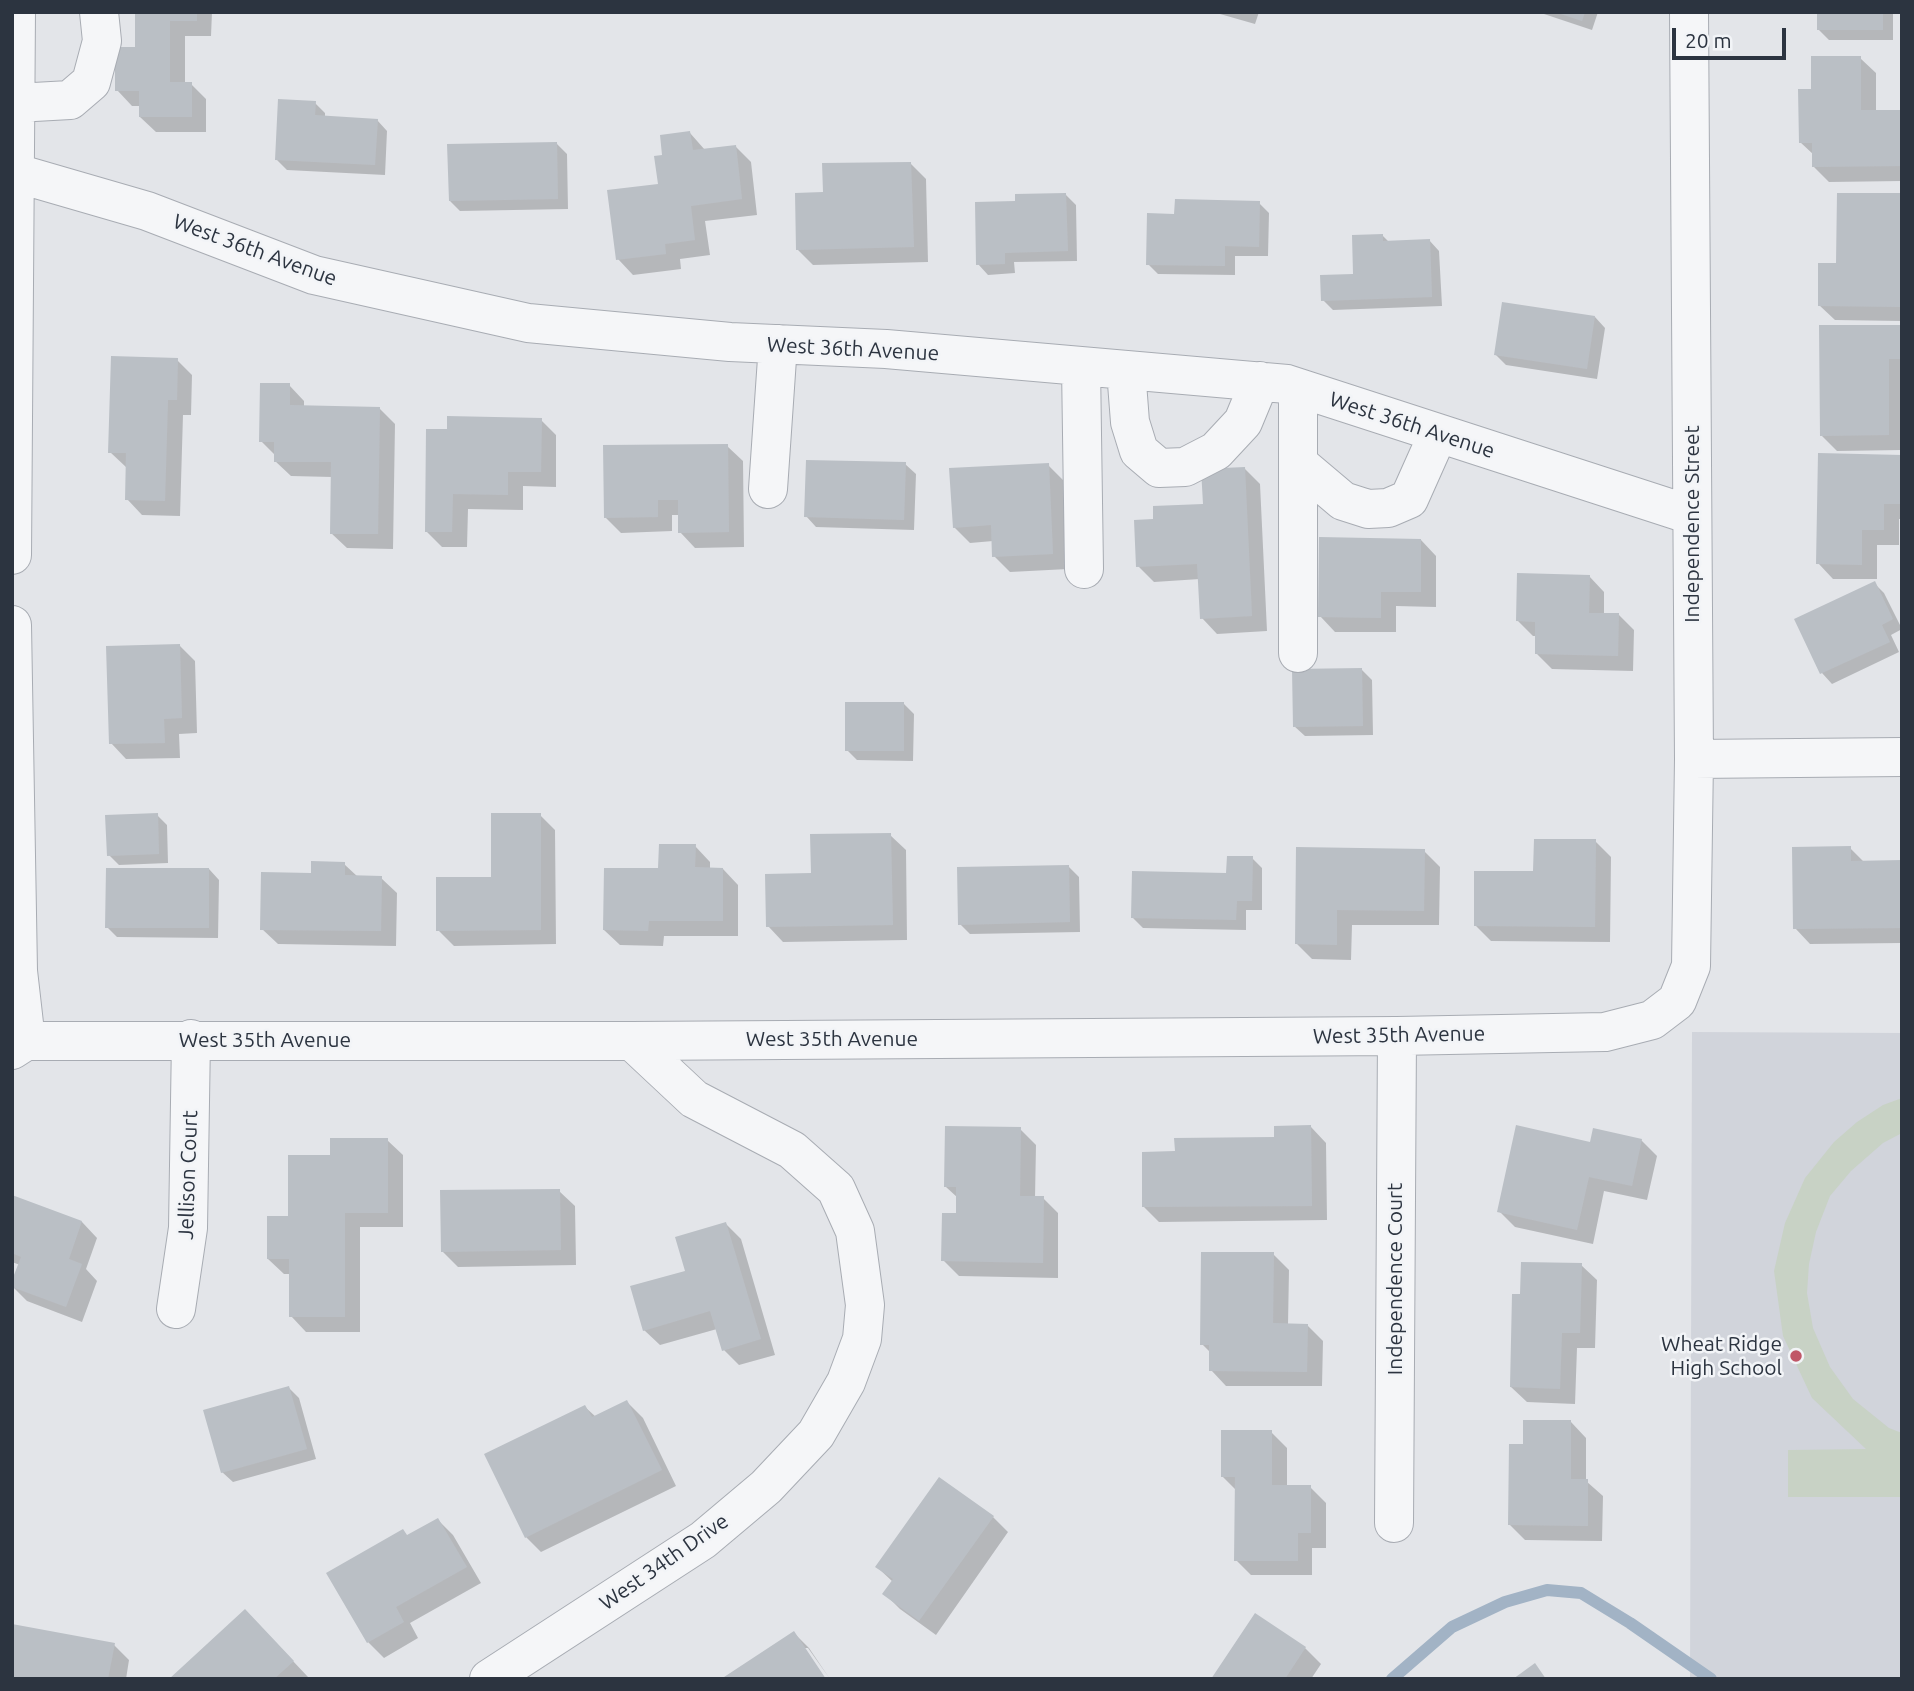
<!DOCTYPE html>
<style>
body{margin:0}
#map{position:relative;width:1914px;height:1691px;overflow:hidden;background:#e3e5e9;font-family:Ubuntu,sans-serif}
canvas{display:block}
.frame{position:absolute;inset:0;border:14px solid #2c3440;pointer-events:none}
.scale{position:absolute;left:1672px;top:28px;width:114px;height:32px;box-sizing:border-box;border:4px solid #2c3440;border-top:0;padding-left:9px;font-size:21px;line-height:24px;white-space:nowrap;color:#2c3440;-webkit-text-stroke:5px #f2f4f7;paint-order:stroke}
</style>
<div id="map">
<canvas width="1914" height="1691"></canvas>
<div class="frame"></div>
<div class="scale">20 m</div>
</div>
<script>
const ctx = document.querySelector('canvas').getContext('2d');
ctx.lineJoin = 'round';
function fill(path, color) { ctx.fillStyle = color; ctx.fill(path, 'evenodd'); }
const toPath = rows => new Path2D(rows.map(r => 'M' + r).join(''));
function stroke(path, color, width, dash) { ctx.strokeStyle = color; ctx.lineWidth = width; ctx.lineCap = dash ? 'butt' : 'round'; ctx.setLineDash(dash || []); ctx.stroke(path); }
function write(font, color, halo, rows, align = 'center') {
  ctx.font = font + ' Ubuntu,sans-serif'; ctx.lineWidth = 5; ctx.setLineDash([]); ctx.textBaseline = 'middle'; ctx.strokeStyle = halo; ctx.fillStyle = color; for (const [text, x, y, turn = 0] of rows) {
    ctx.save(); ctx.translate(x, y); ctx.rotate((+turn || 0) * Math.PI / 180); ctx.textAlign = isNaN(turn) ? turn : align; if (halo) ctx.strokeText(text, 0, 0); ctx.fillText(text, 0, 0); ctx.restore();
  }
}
const built = toPath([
 [1692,1032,1902,1033,1902,1679,1690,1679]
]);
const green = toPath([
 [1902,1098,1902,1133,1883,1143,1851,1171,1830,1196,1816,1232,1809,1264,1807,1293,1813,1328,1830,1367,1853,1399,1889,1428,1902,1433,1902,1497,1788,1497,1788,1450,1866,1449,1812,1398,1783,1336,1774,1271,1785,1223,1805,1178,1834,1142,1857,1122,1883,1105]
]);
const shadow = toPath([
 [136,12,212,12,211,36,185,36,185,84,191,84,206,99,206,132,156,132,140,117,140,106,132,106,117,90,136,48],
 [1213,12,1259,12,1255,24],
 [1538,12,1598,12,1592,30],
 [1818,12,1902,12,1902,14,1893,14,1893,40,1829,40,1818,29],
 [1860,58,1876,73,1876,112,1902,112,1902,181,1829,182,1814,167,1814,155,1800,142,1813,91],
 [315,103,325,113,325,118,377,120,387,131,385,175,287,170,277,160],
 [690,133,705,150,735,146,751,162,757,215,705,221,710,255,680,259,681,269,633,275,618,259,660,186,664,156],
 [557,144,567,154,568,209,460,211,450,201],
 [910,163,926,179,928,262,813,265,797,249],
 [1065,194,1076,205,1077,261,1014,262,1015,273,988,275,978,264,1017,203],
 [1902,195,1902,321,1835,320,1819,305,1838,264],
 [1259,203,1269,213,1268,256,1235,256,1235,275,1158,274,1148,264,1176,216],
 [1382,235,1389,242,1429,240,1439,251,1442,306,1333,310,1323,300,1355,276],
 [1595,317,1605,328,1597,379,1506,365,1496,355],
 [1902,326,1902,450,1837,451,1821,435],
 [177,360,192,375,191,415,183,415,180,516,142,515,127,499,127,468,110,452],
 [289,385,304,401,304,407,379,408,395,424,393,549,347,548,331,533,332,477,291,476,275,461,275,455,261,441],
 [541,420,556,435,556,487,523,486,523,510,468,509,467,547,442,547,426,531,448,431],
 [727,446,743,461,744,547,695,548,680,532,680,515,672,515,672,531,621,533,605,517],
 [1902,456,1902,519,1899,519,1899,545,1877,545,1877,579,1833,579,1818,563],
 [905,464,916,474,914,530,816,527,806,516],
 [1048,465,1063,480,1068,569,1010,572,994,556,993,541,970,543,954,527],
 [1244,468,1260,484,1267,631,1217,634,1202,618,1200,579,1154,582,1138,566,1155,521,1204,506],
 [1421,540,1436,556,1436,607,1396,606,1396,632,1335,632,1320,616],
 [1589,576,1604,592,1604,615,1619,615,1634,630,1633,671,1552,669,1537,654,1537,636,1533,636,1518,621],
 [1874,583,1884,593,1902,629,1891,635,1899,652,1832,684,1822,673,1796,620],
 [180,646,195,661,197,733,179,734,180,758,126,759,111,743],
 [1362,670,1372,680,1373,735,1305,736,1294,726],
 [904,704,914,714,913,761,857,760,847,750],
 [157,815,167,825,168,863,119,865,109,855],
 [540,815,555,830,556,944,454,946,438,930,493,878],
 [890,835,906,850,907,940,783,942,768,926],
 [1595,841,1611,857,1610,942,1491,941,1475,925,1535,873],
 [695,846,710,862,710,869,723,869,738,885,738,936,664,936,663,946,620,945,604,930,660,870],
 [1850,848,1864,862,1902,862,1902,943,1810,944,1795,928],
 [1298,849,1424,851,1440,867,1439,925,1352,925,1351,960,1312,959,1296,943],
 [1252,858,1262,868,1262,910,1246,910,1246,930,1143,928,1133,918,1228,875],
 [344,864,358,877,381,878,397,893,396,946,278,944,262,929,313,875],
 [1068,866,1079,877,1080,932,970,934,960,924],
 [209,869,219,880,218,938,117,937,107,927],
 [1311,1127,1326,1143,1327,1220,1159,1222,1144,1207,1177,1153,1275,1138],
 [1020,1129,1036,1145,1035,1198,1043,1198,1058,1213,1058,1278,959,1276,943,1260,958,1215,958,1198,946,1187],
 [387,1140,403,1155,403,1227,360,1227,360,1332,306,1332,291,1316,291,1274,284,1274,268,1259,331,1157],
 [1641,1140,1657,1156,1647,1200,1604,1191,1593,1244,1515,1227,1499,1211,1591,1144],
 [559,1191,575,1206,576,1265,458,1267,442,1251],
 [12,1196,82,1222,97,1238,86,1269,97,1281,82,1322,27,1301,12,1286,20,1265,12,1262],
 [726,1224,741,1239,775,1355,739,1365,724,1350,717,1329,660,1345,644,1330],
 [1273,1254,1289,1270,1288,1325,1307,1325,1323,1341,1322,1386,1226,1386,1211,1370,1211,1353,1202,1344],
 [1581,1265,1597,1280,1595,1348,1577,1348,1575,1404,1527,1402,1511,1387,1522,1296],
 [289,1388,299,1398,316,1459,233,1482,222,1472],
 [627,1402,643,1418,676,1486,541,1552,526,1537,585,1407,596,1417],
 [1571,1422,1586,1438,1586,1481,1603,1496,1602,1541,1525,1540,1509,1524,1525,1446],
 [1271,1432,1287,1448,1287,1487,1310,1487,1326,1503,1326,1548,1312,1548,1312,1575,1251,1575,1236,1560,1236,1490,1222,1476],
 [993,1517,1008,1532,936,1635,900,1609,885,1594,893,1582,877,1567],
 [438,1520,453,1535,481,1583,410,1623,418,1638,384,1658,368,1642,408,1537],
 [1255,1615,1305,1648,1321,1664,1311,1679,1213,1679],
 [260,1626,308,1677,306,1679,172,1679],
 [794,1633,809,1648,830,1679,808,1648,804,1648],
 [114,1645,129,1660,126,1679,12,1679]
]);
const stream = toPath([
 [1392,1679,1452,1627,1505,1602,1547,1590,1581,1593,1630,1623,1711,1679]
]);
const building = toPath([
 [135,12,197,12,197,21,170,21,170,82,192,82,192,117,139,117,139,91,115,91,115,47,135,47],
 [1555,12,1585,12,1582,21],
 [1817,12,1883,12,1883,30,1817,30],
 [1811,56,1861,56,1861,110,1902,110,1902,166,1812,167,1812,143,1799,143,1798,89,1811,89],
 [278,99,316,101,315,115,378,119,375,165,275,160],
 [690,131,693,150,736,145,742,199,691,206,695,240,665,244,666,254,616,260,607,190,658,184,654,156,662,155,660,135],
 [557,142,558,199,449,201,447,144],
 [911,162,914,247,796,250,795,193,823,192,822,163],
 [1066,193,1068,251,1005,253,1005,264,976,265,975,202,1015,201,1015,194],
 [1837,193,1902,193,1902,307,1818,306,1818,263,1836,263],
 [1175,199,1260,201,1259,247,1225,246,1225,266,1146,265,1147,213,1174,214],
 [1383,234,1383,241,1430,239,1432,297,1321,301,1320,275,1353,274,1352,235],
 [1502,302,1595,316,1587,369,1494,355],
 [1819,325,1902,325,1902,359,1889,359,1889,435,1820,436],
 [111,356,178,358,177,400,168,400,165,501,125,500,126,453,108,453],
 [260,383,290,383,290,405,380,407,378,534,330,534,331,462,274,462,274,442,259,442],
 [447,416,542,418,541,472,508,472,508,495,453,494,452,532,425,532,426,429,447,429],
 [728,444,729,532,678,533,678,500,658,500,658,517,604,518,603,445],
 [1818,453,1902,455,1902,504,1884,504,1884,530,1862,530,1862,565,1816,564],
 [806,460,906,462,904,520,804,517],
 [1049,463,1053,554,992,557,991,525,953,528,949,468],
 [1245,467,1252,616,1200,619,1197,564,1136,567,1134,520,1153,519,1153,506,1203,504,1201,469],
 [1319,537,1421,539,1421,592,1381,592,1381,618,1318,617],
 [1517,573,1590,575,1589,613,1619,613,1618,656,1535,654,1535,622,1516,621],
 [1875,581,1893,619,1882,625,1890,642,1820,674,1794,619],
 [180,644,182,718,164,719,165,743,109,744,106,646],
 [1362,668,1363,726,1293,727,1292,669],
 [845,702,904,702,904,751,845,751],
 [158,813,159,854,107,856,105,815],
 [491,813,541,813,541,930,436,931,436,877,491,877],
 [891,833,893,925,766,927,765,874,811,873,810,834],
 [1534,839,1596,839,1595,927,1474,926,1474,871,1533,871],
 [659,844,696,844,695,867,723,868,723,921,649,921,648,931,603,930,604,868,658,868],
 [1851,846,1851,861,1902,860,1902,928,1793,929,1792,847],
 [1296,847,1425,849,1424,911,1337,910,1337,945,1295,944],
 [1227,856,1253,856,1252,901,1237,901,1236,920,1131,918,1132,871,1226,873],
 [311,861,345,862,345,875,382,876,381,931,260,930,261,872,311,873],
 [1069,865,1070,922,958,925,957,867],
 [106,868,209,868,209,928,105,928],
 [1311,1125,1312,1206,1142,1207,1142,1152,1175,1151,1174,1138,1274,1137,1274,1126],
 [1516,1125,1590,1142,1593,1128,1642,1139,1632,1186,1589,1177,1577,1230,1497,1212],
 [945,1126,1021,1127,1020,1196,1044,1196,1043,1263,941,1261,942,1213,956,1213,956,1187,944,1187],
 [330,1138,388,1138,388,1213,345,1213,345,1317,289,1317,289,1259,267,1259,267,1216,288,1216,288,1155,330,1155],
 [560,1189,561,1250,441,1252,440,1190],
 [12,1195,82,1221,69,1259,82,1264,66,1307,12,1287,12,1280,21,1257,12,1253],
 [726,1222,761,1339,722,1351,710,1311,643,1331,630,1286,685,1271,675,1237],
 [1201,1252,1274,1252,1273,1323,1308,1324,1307,1372,1209,1371,1209,1345,1200,1345],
 [1521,1262,1582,1263,1580,1333,1562,1333,1560,1389,1510,1387,1512,1294,1520,1294],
 [289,1386,307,1449,221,1473,203,1410],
 [627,1400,662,1470,525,1538,484,1454,585,1405,592,1417],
 [1523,1420,1571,1420,1571,1479,1588,1479,1588,1526,1508,1525,1509,1444,1523,1444],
 [1221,1430,1272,1430,1272,1485,1311,1485,1311,1533,1298,1533,1298,1561,1234,1561,1235,1477,1221,1477],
 [939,1477,994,1516,919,1621,882,1594,893,1579,875,1567],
 [438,1518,467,1567,396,1607,404,1622,367,1643,326,1573,403,1529,407,1535],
 [245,1609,294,1661,274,1679,169,1679],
 [1255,1613,1306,1647,1285,1679,1211,1679],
 [12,1624,115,1643,108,1679,12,1679],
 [794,1631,826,1679,721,1679],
 [1535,1663,1546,1679,1513,1679]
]);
const minor = toPath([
 [16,103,70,100,91,82,102,41,99,12],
 [16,173,147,211,314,275,528,323,730,342,886,349,1287,384,1691,515],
 [1081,366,1084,569],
 [1126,370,1130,422,1139,451,1159,468,1185,467,1216,451,1243,422,1260,381],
 [1298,388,1298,653],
 [1298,463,1343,501,1368,509,1388,508,1409,499,1438,434],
 [768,489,778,344],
 [12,555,16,12],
 [12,625,18,971,26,1041],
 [1694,759,1902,757],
 [12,1050,26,1041,632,1041,1397,1036,1605,1032,1652,1020,1677,1001,1691,966,1694,759,1689,12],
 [176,1309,188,1228,191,1039],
 [1394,1523,1397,1036],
 [489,1679,703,1540,766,1487,816,1434,846,1382,862,1339,865,1305,855,1231,836,1189,792,1150,694,1099,632,1041]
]);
const markers = [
 [1796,1356,7,"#c05667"]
];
const streetNames = [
 ["West 36th Avenue",255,250,20],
 ["West 36th Avenue",853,349,3],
 ["West 36th Avenue",1412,425,18],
 ["Independence Street",1692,524,-90],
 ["West 35th Avenue",1399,1035,-1],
 ["West 35th Avenue",832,1039],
 ["West 35th Avenue",265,1040],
 ["Jellison Court",188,1175,-88],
 ["Independence Court",1395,1279,-90],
 ["West 34th Drive",664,1562,-35]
];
const poiNames = [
 ["Wheat Ridge",1782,1344],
 ["High School",1782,1368]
];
fill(built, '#d1d4db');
fill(green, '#c8d2c5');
fill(shadow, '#0003');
stroke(stream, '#a2b3c5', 12);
fill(building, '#babfc5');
stroke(minor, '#a8acb3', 40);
stroke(minor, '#f5f6f8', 38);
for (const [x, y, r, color] of markers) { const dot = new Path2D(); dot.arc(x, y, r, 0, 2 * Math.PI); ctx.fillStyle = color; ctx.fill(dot); stroke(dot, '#f2f4f7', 2.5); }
write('21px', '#2c3440', '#f2f4f7', streetNames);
write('21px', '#2c3440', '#f2f4f7', poiNames, 'right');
</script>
